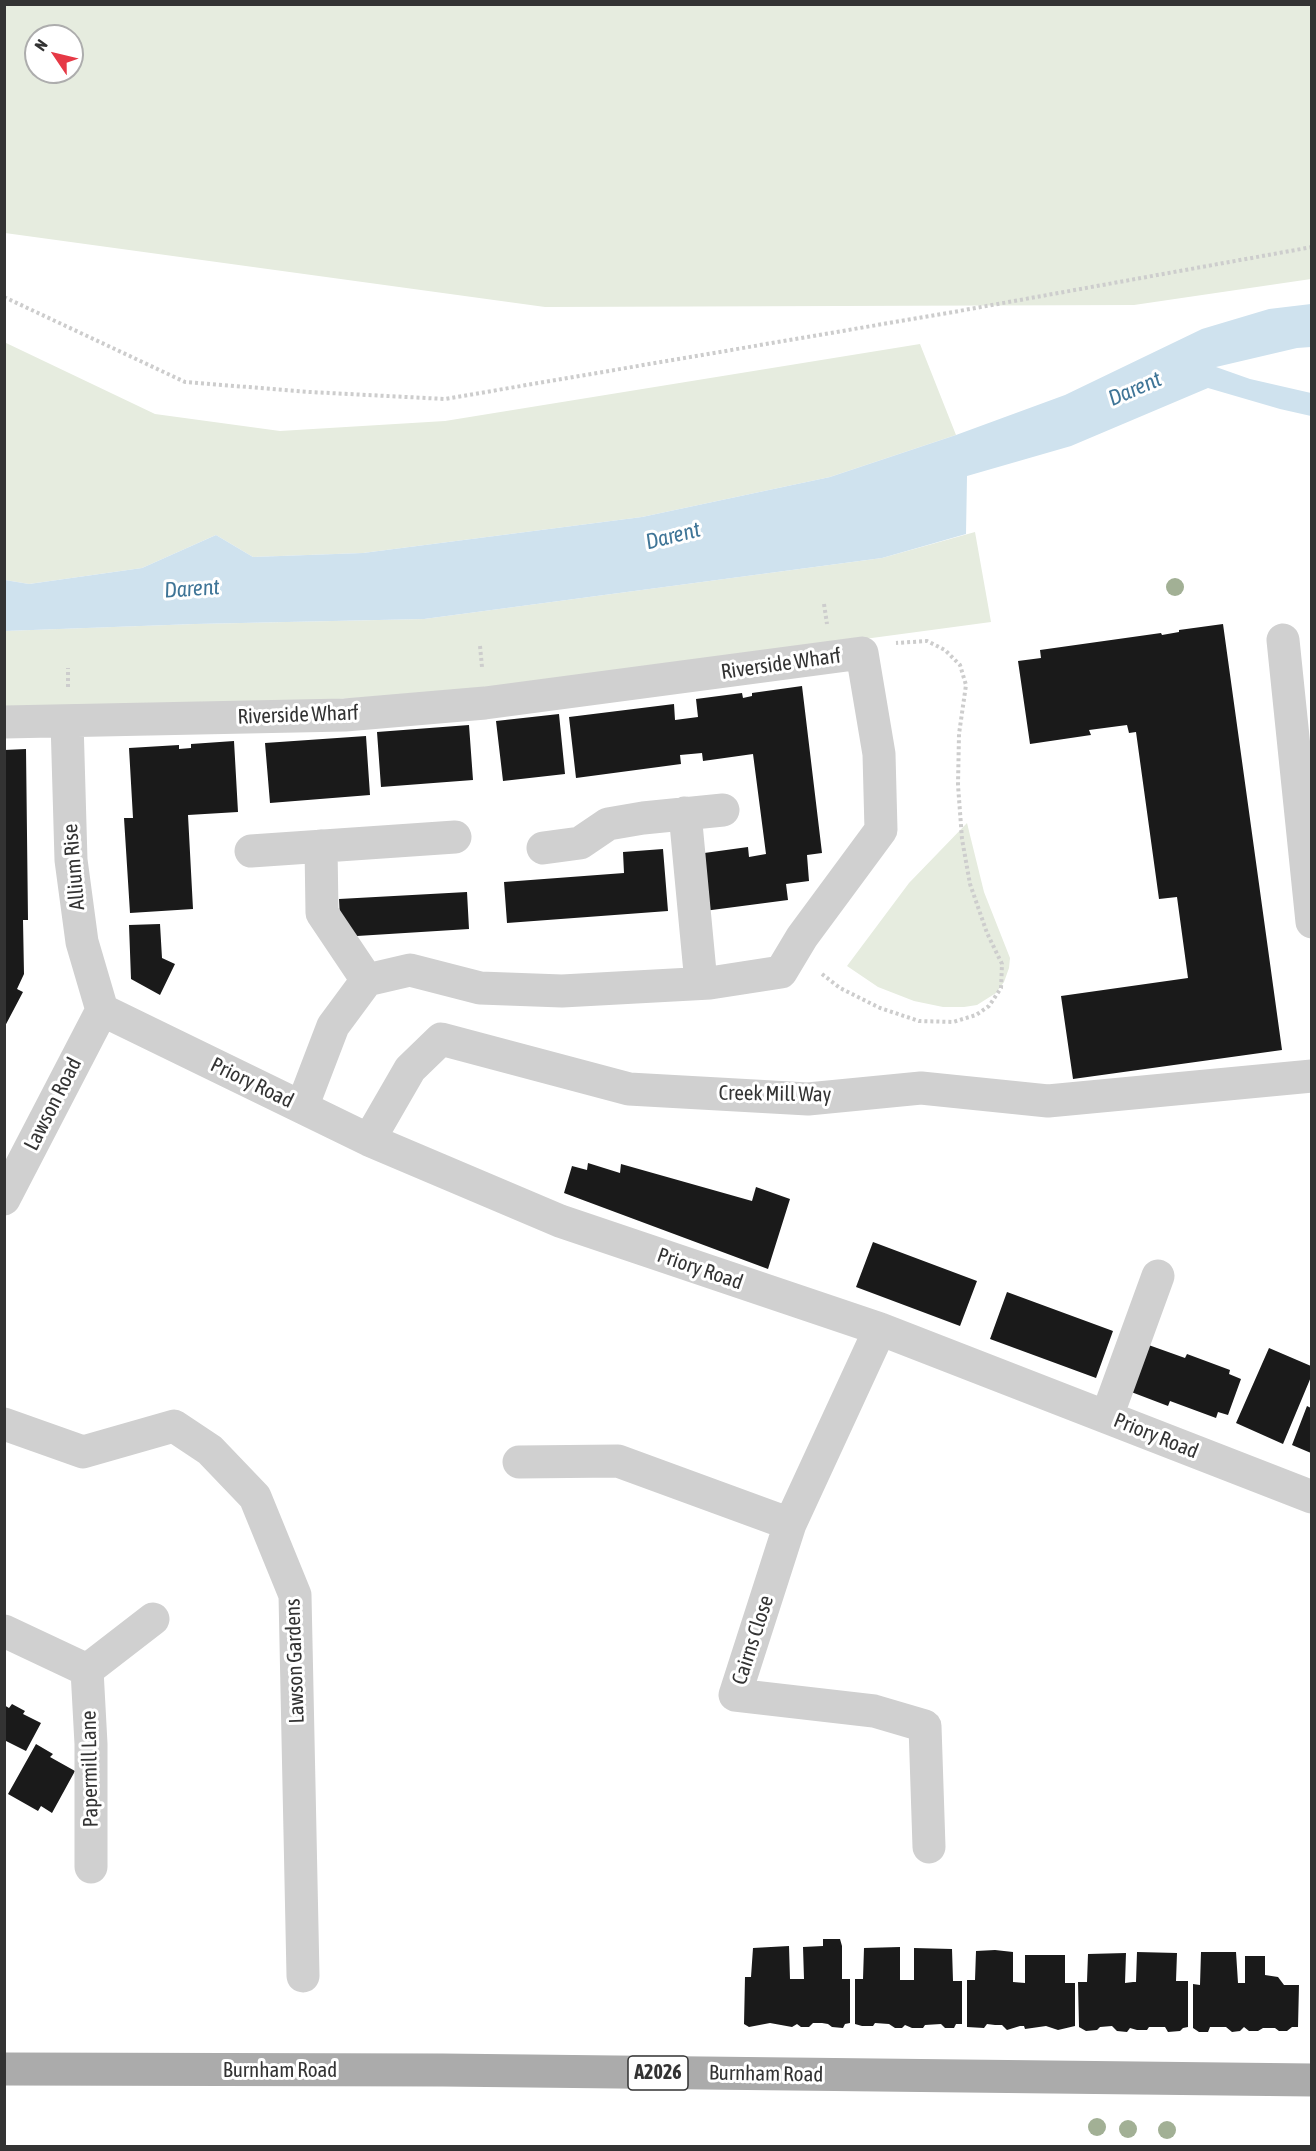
<!DOCTYPE html>
<style>
body{margin:0}
#map{position:relative;width:1316px;height:2151px;overflow:hidden;background:#fff;font-family:"Asap Condensed",sans-serif}
canvas{display:block}
.frame{position:absolute;inset:0;border:6px solid #333;pointer-events:none}
.north{position:absolute;left:24px;top:24px;width:60px;height:60px;box-sizing:border-box;background:#fff;border:2px solid #adadad;border-radius:50%;rotate:305deg;font-size:16px;font-weight:700;line-height:24px;text-align:center;color:#333}
.north::after{content:'';display:block;margin:auto;width:21px;height:27px;background:#e63946;clip-path:polygon(50% 0,100% 100%,50% 72%,0 100%)}
</style>
<div id="map">
<canvas width="1316" height="2151"></canvas>
<div class="frame"></div>
<div class="north">N</div>
</div>
<script>
const ctx = document.querySelector('canvas').getContext('2d');
ctx.lineJoin = 'round';
function fill(path, color) { ctx.fillStyle = color; ctx.fill(path, 'evenodd'); }
const toPath = rows => new Path2D(rows.map(r => 'M' + r).join(''));
function stroke(path, color, width, dash) { ctx.strokeStyle = color; ctx.lineWidth = width; ctx.lineCap = dash ? 'butt' : 'round'; ctx.setLineDash(dash || []); ctx.stroke(path); }
function write(font, color, halo, rows, align = 'center') {
  ctx.font = font + ' "Asap Condensed",sans-serif'; ctx.lineWidth = 6; ctx.setLineDash([]); ctx.textBaseline = 'middle'; ctx.strokeStyle = halo; ctx.fillStyle = color; for (const [text, x, y, turn = 0] of rows) {
    ctx.save(); ctx.translate(x, y); ctx.rotate((+turn || 0) * Math.PI / 180); ctx.textAlign = isNaN(turn) ? turn : align; if (halo) ctx.strokeText(text, 0, 0); ctx.fillText(text, 0, 0); ctx.restore();
  }
}
const green = toPath([
 [5,4,1311,5,1311,279,1134,305,545,307,5,233],
 [36,36,72,36,72,72,36,72],
 [4,342,155,414,280,431,445,421,920,344,956,435,830,477,642,517,363,553,253,557,216,535,142,568,29,584,5,580],
 [975,532,991,622,492,689,293,702,5,711,4,631,195,624,424,619,882,558],
 [967,823,984,892,1010,958,1009,968,1004,982,996,993,977,1005,964,1007,943,1007,914,1001,878,987,847,966,909,883]
]);
const water = toPath([
 [1311,304,1311,347,1297,348,1216,367,1250,379,1311,393,1311,416,1280,409,1208,388,1071,446,967,476,966,534,882,558,424,619,195,624,5,631,5,580,29,584,142,568,216,535,253,557,363,553,642,517,830,477,956,435,1065,395,1202,329,1269,309]
]);
const building = toPath([
 [1223,624,1282,1050,1073,1079,1061,996,1188,978,1177,897,1159,899,1136,732,1129,733,1127,725,1089,730,1091,735,1030,744,1018,661,1041,658,1040,650,1161,633,1162,635,1179,632,1179,630],
 [802,686,822,853,807,855,809,881,786,884,788,900,704,911,697,854,748,847,749,857,766,854,753,754,703,761,702,753,680,755,681,764,576,778,569,717,674,704,675,720,698,717,696,699,742,693,743,698,752,696,752,693],
 [559,714,565,774,503,781,496,721],
 [469,725,473,780,381,787,377,732],
 [366,736,370,795,270,803,265,743],
 [234,741,238,812,188,815,193,909,130,913,124,818,133,818,129,748,179,745,179,749,191,748,191,744],
 [26,749,28,920,23,920,24,974,17,989,23,992,4,1028,4,750],
 [663,849,668,911,507,923,504,882,624,873,623,852],
 [467,892,469,929,341,937,339,899],
 [160,924,162,958,175,964,160,995,131,979,129,925],
 [588,1163,620,1173,621,1164,752,1201,756,1187,790,1199,768,1269,564,1193,572,1166,587,1170],
 [873,1242,977,1281,960,1326,856,1287],
 [1007,1292,1113,1331,1096,1378,990,1339],
 [1143,1343,1185,1358,1187,1354,1230,1370,1229,1374,1241,1379,1228,1415,1218,1412,1216,1418,1170,1401,1168,1406,1126,1390],
 [1269,1348,1311,1366,1311,1377,1283,1444,1236,1423],
 [1307,1406,1311,1408,1311,1453,1292,1445],
 [12,1704,25,1711,23,1714,41,1723,26,1751,4,1740,4,1705,9,1708],
 [36,1744,53,1754,50,1757,75,1771,52,1813,41,1806,38,1811,8,1794],
 [823,1939,840,1939,842,1946,842,1979,850,1979,850,2023,845,2024,843,2028,832,2027,828,2024,822,2023,813,2023,809,2027,801,2027,797,2024,792,2027,770,2023,749,2027,744,2024,745,1977,751,1977,753,1948,789,1946,790,1979,804,1979,803,1947,823,1946],
 [900,1947,900,1980,914,1980,914,1948,952,1949,953,1981,962,1981,962,2024,956,2024,954,2028,945,2028,941,2024,925,2025,923,2028,912,2028,905,2025,902,2028,895,2028,889,2024,875,2023,873,2026,862,2026,855,2024,855,1979,863,1979,864,1948],
 [995,1950,1013,1952,1013,1982,1025,1983,1025,1955,1065,1955,1065,1983,1075,1983,1075,2026,1058,2030,1046,2026,1025,2029,1024,2026,1020,2026,1007,2030,1002,2025,995,2025,987,2024,984,2028,967,2027,967,1980,975,1980,976,1951],
 [1137,1952,1177,1953,1176,1981,1188,1981,1188,2027,1183,2028,1180,2031,1168,2032,1165,2027,1149,2027,1147,2030,1137,2030,1130,2028,1127,2032,1117,2031,1112,2026,1100,2027,1097,2030,1086,2031,1079,2027,1078,1982,1087,1982,1088,1954,1126,1953,1125,1983,1133,1982,1136,1982],
 [1201,1952,1236,1952,1238,1983,1245,1983,1245,1956,1265,1956,1265,1975,1278,1977,1284,1985,1299,1985,1298,2027,1292,2027,1287,2031,1279,2031,1275,2028,1263,2028,1258,2031,1249,2031,1244,2027,1240,2031,1232,2032,1226,2027,1210,2027,1208,2032,1199,2032,1193,2028,1193,1984,1200,1985]
]);
const path = toPath([
 [4,297,185,382,310,392,445,399,959,311,1312,247],
 [824,604,827,624],
 [480,646,482,667],
 [68,687,68,668],
 [822,974,840,988,880,1008,919,1021,953,1022,976,1015,989,1006,1001,988,1002,964,987,933,970,884,962,839,958,785,959,734,966,685,960,665,945,650,927,641,896,643]
]);
const minor = toPath([
 [1283,640,1312,922],
 [67,721,71,860,82,942,102,1010],
 [4,722,345,715,485,703,862,653,879,754,881,830,802,937,781,972,710,983,562,991,480,988,410,970,367,980,333,1026,302,1107],
 [685,813,701,983],
 [321,846,322,913,367,980],
 [543,848,580,843,608,824,643,818,723,810],
 [251,851,455,837],
 [102,1010,369,1140,560,1221,880,1329,1312,1497],
 [369,1140,410,1069,441,1039,629,1089,808,1099,921,1088,1048,1101,1312,1076],
 [4,1199,102,1010],
 [880,1329,790,1524,735,1695,874,1711,925,1726,929,1847],
 [1107,1416,1158,1276],
 [4,1424,83,1452,174,1426,210,1450,255,1497,295,1595,303,1976],
 [519,1462,618,1461,790,1524],
 [4,1631,87,1670,91,1744,91,1867],
 [87,1670,153,1619]
]);
const major = toPath([
 [4,2069,443,2070,1312,2080]
]);
const trees = [
 [1175,587],
 [1097,2127],
 [1128,2129],
 [1167,2130]
];
const shields = [
 [658,2073,60]
];
const shieldNames = [
 ["A2026",658,2073]
];
const streetNames = [
 ["Riverside Wharf",781,664,-8],
 ["Riverside Wharf",298,715,-2],
 ["Allium Rise",74,867,-95],
 ["Priory Road",252,1083,26],
 ["Creek Mill Way",775,1094,1],
 ["Lawson Road",53,1104,-63],
 ["Priory Road",700,1269,19],
 ["Priory Road",1156,1436,22],
 ["Cairns Close",753,1640,-72],
 ["Lawson Gardens",295,1661,-92],
 ["Papermill Lane",90,1769,-91],
 ["Burnham Road",280,2070],
 ["Burnham Road",766,2074,1]
];
const waterNames = [
 ["Darent",1135,389,-23],
 ["Darent",673,536,-14],
 ["Darent",192,589,-4]
];
fill(green, '#e6ecdf');
fill(water, '#cfe2ee');
fill(building, '#1a1a1a');
stroke(path, '#cdcdcd', 4, [3, 3]);
stroke(minor, '#d0d0d0', 33);
stroke(major, '#ababab', 33);
ctx.fillStyle = '#a2b095';
for (const [x, y] of trees) { ctx.beginPath(); ctx.arc(x, y, 9, 0, 2 * Math.PI); ctx.fill(); }
for (const [x, y, w] of shields) { const box = new Path2D(); box.roundRect(x - w / 2, y - 17, w, 34, 4.5); ctx.fillStyle = '#fff'; ctx.fill(box); stroke(box, '#333', 1.5); }
write('bold 20px', '#333', null, shieldNames);
write('21px', '#333', '#fff', streetNames);
write('italic 22px', '#3f7597', '#fff', waterNames);
</script>
